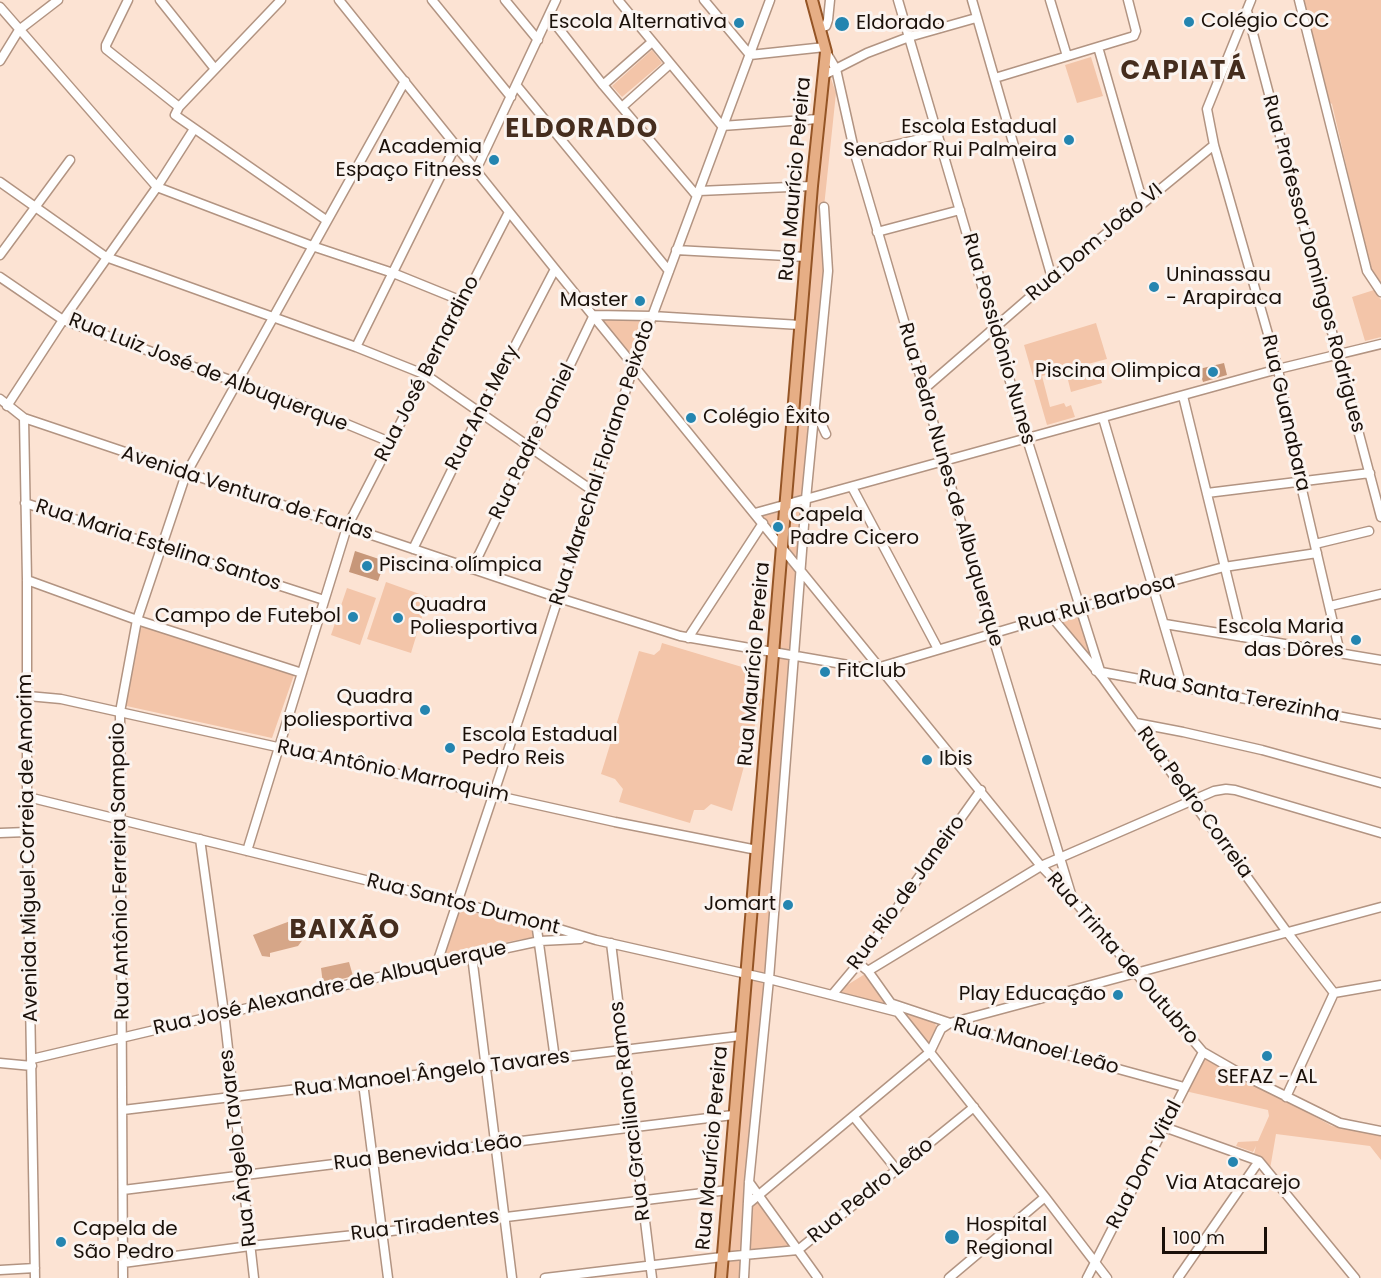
<!DOCTYPE html>
<meta charset="utf-8">
<style>
body{margin:0}
#map{position:relative;width:1381px;height:1278px;overflow:hidden;background:#fce3d3;font-family:Poppins,sans-serif}
canvas{display:block}
.scale{position:absolute;left:1162px;top:1227px;width:105px;height:27px;box-sizing:border-box;border:3px solid #1a1009;border-top:0;padding-left:8px;font-size:18px;line-height:21px;white-space:nowrap;color:#1a1009;-webkit-text-stroke:4px #fbf4f0;paint-order:stroke}
</style>
<div id="map">
<canvas width="1381" height="1278"></canvas>
<div class="scale">100 m</div>
</div>
<script>
const ctx = document.querySelector('canvas').getContext('2d');
ctx.lineJoin = 'round';
function fill(path, color) { ctx.fillStyle = color; ctx.fill(path, 'evenodd'); }
const toPath = rows => new Path2D(rows.map(r => 'M' + r).join(''));
function stroke(path, color, width, dash) { ctx.strokeStyle = color; ctx.lineWidth = width; ctx.lineCap = dash ? 'butt' : 'round'; ctx.setLineDash(dash || []); ctx.stroke(path); }
function write(font, color, halo, rows, align = 'center') {
  ctx.font = font + ' Poppins,sans-serif'; ctx.lineWidth = 6; ctx.setLineDash([]); ctx.textBaseline = 'middle'; ctx.strokeStyle = halo; ctx.fillStyle = color; for (const [text, x, y, turn = 0] of rows) {
    ctx.save(); ctx.translate(x, y); ctx.rotate((+turn || 0) * Math.PI / 180); ctx.textAlign = isNaN(turn) ? turn : align; if (halo) ctx.strokeText(text, 0, 0); ctx.fillText(text, 0, 0); ctx.restore();
  }
}
const green = toPath([
 [1302,0,1381,0,1381,286,1371,273,1332,104,1328,101],
 [652,50,662,63,622,97,612,86],
 [1091,57,1103,96,1077,103,1065,65],
 [829,73,836,93,824,207,828,271,748,1203,759,1195,798,1250,745,1255,744,1278,721,1278,782,548,755,513,786,504,812,186],
 [1374,290,1381,300,1381,337,1365,341,1352,297],
 [599,318,646,318,631,357],
 [1096,323,1107,359,1042,376,1050,407,1064,403,1066,407,1071,405,1075,417,1047,425,1024,345],
 [1099,372,1102,383,1071,392,1068,380],
 [386,582,428,597,411,653,367,639],
 [347,588,376,598,360,645,331,635],
 [1079,609,1100,672,1051,616],
 [140,625,294,675,272,738,122,705],
 [662,643,742,667,749,671,754,675,757,681,758,698,762,699,732,811,711,804,704,810,694,810,690,823,619,802,623,789,615,779,601,774,639,651,654,655,660,650],
 [459,909,534,927,535,938,523,939,445,954],
 [865,974,885,1004,836,992],
 [896,1008,935,1023,937,1029,929,1046],
 [1204,1056,1332,1126,1381,1135,1381,1160,1370,1146,1276,1134,1270,1169,1261,1157,1254,1154,1256,1146,1253,1152,1236,1146,1238,1142,1258,1141,1269,1116,1268,1110,1185,1091]
]);
const forest = toPath([
 [293,920,304,938,298,946,270,953,270,957,262,956,253,935],
 [349,962,353,976,323,984,321,968]
]);
const water = toPath([
 [1224,363,1227,375,1203,382,1199,369],
 [355,551,385,561,378,581,349,572]
]);
const minor = toPath([
 [128,0,106,45,106,49,179,107],
 [160,0,215,69],
 [281,0,179,107,175,115,326,220],
 [339,0,555,269,1041,866,1072,898,1203,1052,1243,1075,1340,1123,1381,1131],
 [432,0,511,97],
 [505,0,538,40],
 [618,0,722,126,818,119],
 [704,0,750,55],
 [898,0,1027,439,1102,677],
 [972,0,1052,278],
 [1050,0,1067,56],
 [1251,0,1207,109,1214,145,1278,369,1300,481,1340,653],
 [1299,0,1367,271,1381,292],
 [0,7,157,187,312,246,393,273,462,301],
 [1247,11,1381,517],
 [549,16,603,85,697,196],
 [820,28,826,26,828,20,830,0],
 [1098,47,1143,203],
 [826,52,836,69,855,154,924,389,992,634,1071,894],
 [750,55,825,47],
 [0,61,19,30,58,0],
 [824,75,867,53,909,37,976,18],
 [995,78,1134,36,1136,31,1128,0],
 [603,85,652,42],
 [517,86,669,271],
 [622,107,670,64],
 [855,154,938,135],
 [476,170,556,0],
 [0,182,106,257,356,347,426,375,593,491],
 [699,191,812,186],
 [877,232,960,210],
 [676,250,806,257],
 [0,255,70,160],
 [0,277,63,320,308,408,390,442],
 [356,347,456,145],
 [924,389,1052,278,1214,145],
 [1183,396,1242,637],
 [0,399,24,418,559,598,680,636,883,671],
 [7,406,63,320,157,187,194,129],
 [815,410,826,434],
 [24,418,27,580,27,832,35,1278],
 [1103,418,1182,686],
 [852,487,938,649],
 [1207,493,1370,473],
 [25,503,324,600],
 [755,513,1278,369,1381,344],
 [1315,544,1369,531],
 [413,549,480,413,555,269],
 [472,569,594,315,652,316,800,325],
 [27,580,137,620,302,673],
 [1330,606,1381,594],
 [1051,616,1102,677,1287,932,1334,993],
 [1165,624,1381,660],
 [688,638,763,523],
 [880,667,1153,586,1224,567,1317,553],
 [1096,671,1381,724],
 [28,696,61,699,615,822,757,850],
 [1136,723,1183,732,1262,750,1381,783],
 [28,797,536,922,596,940,769,979,898,1012],
 [0,833,27,832],
 [200,839,224,1013,254,1278],
 [247,851,347,527,509,212],
 [536,922,555,1059],
 [611,943,652,1278],
 [472,956,512,1278],
 [437,963,527,694,634,365,770,0],
 [858,963,868,971,890,1002,1045,1197,1107,1278],
 [868,971,1041,866,1214,791,1226,789,1235,790,1381,833],
 [1334,993,1381,985],
 [832,995,853,970,981,790],
 [893,1004,950,1023,1184,1087],
 [32,1059,447,961,540,941,580,939],
 [0,1063,32,1066],
 [363,1083,388,1278],
 [1286,1097,1334,993],
 [123,1110,740,1036],
 [854,1117,897,1170],
 [1164,1127,1259,1161,1355,1278],
 [749,1182,818,1278],
 [123,1190,733,1115],
 [748,1204,930,1052,941,1029,950,1023,1381,907],
 [123,1263,250,1246,383,1232,728,1190],
 [0,1270,35,1268],
 [123,1278,120,712,137,620,186,474,405,81],
 [545,1278,722,1257,798,1250,974,1107],
 [744,1278,749,1182,769,979,806,499,828,271,824,207],
 [949,1278,1045,1197],
 [1087,1278,1203,1052],
 [1178,1278,1259,1161]
]);
const major = toPath([
 [721,1278,812,186,826,52,812,0]
]);
const markers = [
 [1189,22,6,"#2485b0"],
 [739,23,6,"#2485b0"],
 [842,24,8,"#2485b0"],
 [1069,140,6,"#2485b0"],
 [494,160,6,"#2485b0"],
 [1154,287,6,"#2485b0"],
 [640,301,6,"#2485b0"],
 [1213,372,6,"#2485b0"],
 [691,418,6,"#2485b0"],
 [778,527,6,"#2485b0"],
 [367,566,6,"#2485b0"],
 [353,617,6,"#2485b0"],
 [398,618,6,"#2485b0"],
 [1356,640,6,"#2485b0"],
 [825,672,6,"#2485b0"],
 [425,710,6,"#2485b0"],
 [450,748,6,"#2485b0"],
 [927,760,6,"#2485b0"],
 [788,905,6,"#2485b0"],
 [1118,995,6,"#2485b0"],
 [1267,1056,6,"#2485b0"],
 [1233,1162,6,"#2485b0"],
 [952,1237,8,"#2485b0"],
 [61,1242,6,"#2485b0"]
];
const poiNames = [
 ["Colégio COC",1201,22],
 ["Escola Alternativa",727,23,"right"],
 ["Eldorado",856,24],
 ["Escola Estadual",1057,128,"right"],
 ["Senador Rui Palmeira",1057,151,"right"],
 ["Academia",482,148,"right"],
 ["Espaço Fitness",482,171,"right"],
 ["Uninassau",1166,276],
 ["- Arapiraca",1166,299],
 ["Master",628,301,"right"],
 ["Piscina Olimpica",1201,372,"right"],
 ["Colégio Êxito",703,418],
 ["Capela",790,516],
 ["Padre Cicero",790,539],
 ["Piscina olímpica",379,566],
 ["Quadra",410,606],
 ["Poliesportiva",410,629],
 ["Campo de Futebol",341,617,"right"],
 ["Escola Maria",1344,628,"right"],
 ["das Dôres",1344,651,"right"],
 ["FitClub",837,672],
 ["Quadra",413,698,"right"],
 ["poliesportiva",413,721,"right"],
 ["Escola Estadual",462,736],
 ["Pedro Reis",462,759],
 ["Ibis",939,760],
 ["Jomart",776,905,"right"],
 ["Play Educação",1106,995,"right"],
 ["SEFAZ - AL",1267,1078,"center"],
 ["Via Atacarejo",1233,1184,"center"],
 ["Hospital",966,1226],
 ["Regional",966,1249],
 ["Capela de",73,1230],
 ["São Pedro",73,1253]
];
const streetNames = [
 ["Rua Maurício Pereira",796,179,-85],
 ["Rua Dom João VI",1095,243,-40],
 ["Rua Professor Domingos Rodrigues",1313,264,75],
 ["Rua Possidônio Nunes",998,339,74],
 ["Rua José Bernardino",428,369,-63],
 ["Rua Luiz José de Albuquerque",208,373,21],
 ["Rua Ana Mery",483,408,-63],
 ["Rua Guanabara",1285,413,77],
 ["Rua Padre Daniel",533,442,-64],
 ["Rua Marechal Floriano Peixoto",603,463,-72],
 ["Rua Pedro Nunes de Albuquerque",950,485,74],
 ["Avenida Ventura de Farias",247,494,18],
 ["Rua Maria Estelina Santos",158,546,18],
 ["Rua Rui Barbosa",1097,604,-16],
 ["Rua Maurício Pereira",755,664,-85],
 ["Rua Santa Terezinha",1239,697,11],
 ["Rua Antônio Marroquim",393,772,12],
 ["Rua Pedro Correia",1194,803,54],
 ["Avenida Miguel Correia de Amorim",29,848,-91],
 ["Rua Antônio Ferreira Sampaio",121,871,-91],
 ["Rua Rio de Janeiro",907,893,-54],
 ["Rua Santos Dumont",463,905,14],
 ["Rua Trinta de Outubro",1122,959,49],
 ["Rua José Alexandre de Albuquerque",330,989,-13],
 ["Rua Manoel Leão",1036,1047,15],
 ["Rua Manoel Ângelo Tavares",432,1074,-7],
 ["Rua Graciliano Ramos",631,1111,-97],
 ["Rua Ângelo Tavares",239,1148,-97],
 ["Rua Maurício Pereira",713,1148,-85],
 ["Rua Benevida Leão",428,1153,-7],
 ["Rua Dom Vital",1145,1165,-63],
 ["Rua Pedro Leão",871,1191,-39],
 ["Rua Tiradentes",425,1226,-7]
];
const districtNames = [
 ["CAPIATÁ",1184,72],
 ["ELDORADO",582,130],
 ["BAIXÃO",345,931]
];
fill(green, '#f3c5a9');
fill(forest, '#d6a688');
fill(water, '#c79779');
stroke(minor, '#b29482', 11);
stroke(major, '#945425', 14);
stroke(minor, '#fff', 8);
stroke(major, '#e6ae85', 10);
for (const [x, y, r, color] of markers) { const dot = new Path2D(); dot.arc(x, y, r, 0, 2 * Math.PI); ctx.fillStyle = color; ctx.fill(dot); stroke(dot, '#fbf4f0', 2); }
write('20px', '#1a1009', '#fbf4f0', poiNames, 'left');
write('20px', '#1a1009', '#fbf4f0', streetNames);
ctx.letterSpacing = '1.5px';
write('bold 26px', '#452d1e', '#fbf4f0', districtNames);
ctx.letterSpacing = '0px';
</script>
